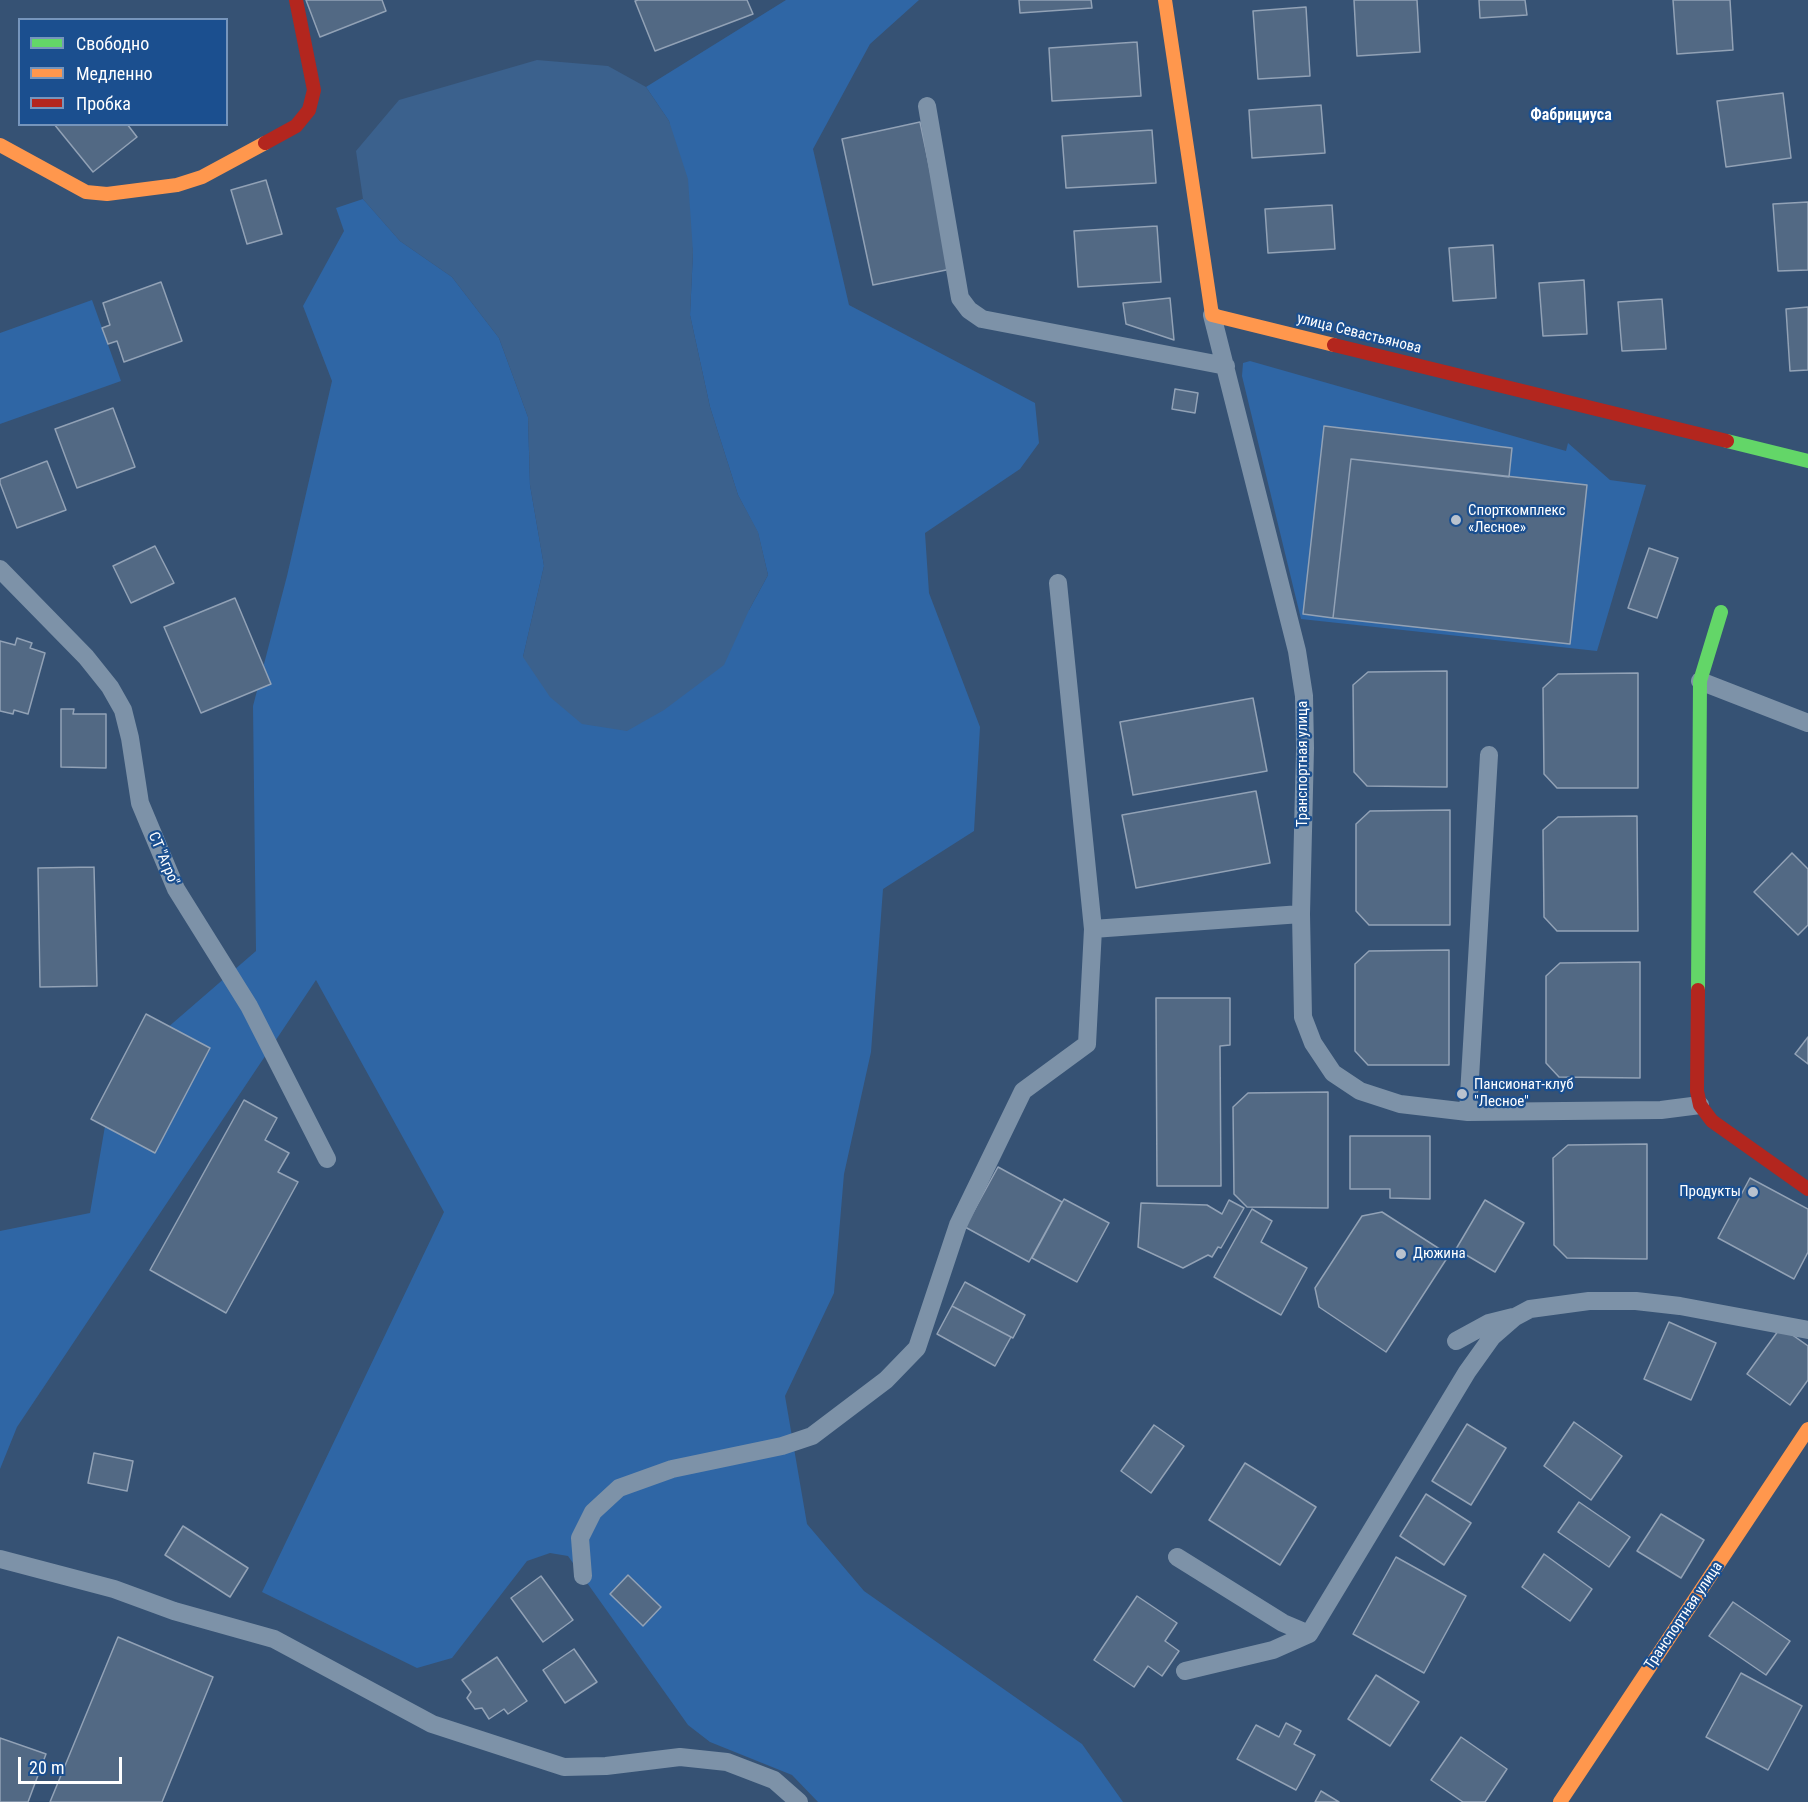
<!DOCTYPE html>
<meta charset="utf-8">
<style>
body{margin:0}
#map{position:relative;width:1808px;height:1802px;overflow:hidden;background:#365274;font-family:"Roboto Condensed",sans-serif}
canvas{display:block}
.legend{position:absolute;left:18px;top:18px;width:210px;height:108px;box-sizing:border-box;background:#1b4f8f;border:2px solid #7695bc;margin:0;padding:8px 10px;list-style:none;font-size:18px;color:#fff}
.legend li{display:flex;align-items:center;gap:12px;height:30px}
.legend b{width:30px;border:2px solid #7695bc}
.scale{position:absolute;left:18px;top:1757px;width:104px;height:27px;box-sizing:border-box;border:3px solid #fff;border-top:0;padding-left:8px;font-size:18px;line-height:21px;white-space:nowrap;color:#fff;-webkit-text-stroke:4px #1b4f8f;paint-order:stroke}
</style>
<div id="map">
<canvas width="1808" height="1802"></canvas>
<ul class="legend">
<li><b style="height:8px;background:#63d668"></b>Свободно</li>
<li><b style="height:8px;background:#ff974d"></b>Медленно</li>
<li><b style="height:8px;background:#b3261e"></b>Пробка</li>
</ul>
<div class="scale">20 m</div>
</div>
<script>
const ctx = document.querySelector('canvas').getContext('2d');
ctx.lineJoin = 'round';
function fill(path, color) { ctx.fillStyle = color; ctx.fill(path, 'evenodd'); }
const toPath = rows => new Path2D(rows.map(r => 'M' + r).join(''));
function stroke(path, color, width, dash) { ctx.strokeStyle = color; ctx.lineWidth = width; ctx.lineCap = dash ? 'butt' : 'round'; ctx.setLineDash(dash || []); ctx.stroke(path); }
function write(font, color, halo, rows, align = 'center') {
  ctx.font = font + ' "Roboto Condensed",sans-serif'; ctx.lineWidth = 4.5; ctx.setLineDash([]); ctx.textBaseline = 'middle'; ctx.strokeStyle = halo; ctx.fillStyle = color; for (const [text, x, y, turn = 0] of rows) {
    ctx.save(); ctx.translate(x, y); ctx.rotate((+turn || 0) * Math.PI / 180); ctx.textAlign = isNaN(turn) ? turn : align; if (halo) ctx.strokeText(text, 0, 0); ctx.fillText(text, 0, 0); ctx.restore();
  }
}
const green = toPath([
 [786,0,919,0,870,44,813,149,849,305,1035,403,1039,443,1020,469,925,533,929,593,980,727,974,831,883,889,871,1052,844,1174,834,1293,785,1396,807,1524,864,1591,1082,1744,1123,1802,818,1802,792,1775,710,1742,688,1725,568,1556,550,1553,527,1561,452,1658,417,1668,262,1592,444,1212,316,980,17,1427,0,1469,0,1231,90,1213,114,1074,256,951,253,706,287,576,332,381,303,306,344,231,336,208,363,199,400,241,452,277,499,338,528,417,530,485,544,566,523,657,749,610,768,575,758,533,738,495,710,407,690,315,693,252,669,121,646,87],
 [92,300,121,381,0,424,0,333],
 [1250,361,1566,451,1568,443,1610,480,1646,485,1597,651,1301,619,1242,376,1243,363]
]);
const water = toPath([
 [537,60,608,66,646,87,669,121,688,179,693,252,690,315,710,407,738,495,758,532,768,575,749,610,724,665,664,710,627,731,582,724,550,697,523,657,544,566,530,485,528,417,499,338,452,277,400,241,363,199,356,151,399,100]
]);
const building = toPath([
 [306,0,382,0,386,11,320,37,306,0],
 [638,0,747,0,753,14,655,51,635,1,638,0],
 [1019,0,1091,0,1092,8,1020,13,1019,0],
 [1354,0,1417,0,1420,52,1357,56,1354,0],
 [1479,0,1525,0,1527,15,1480,18,1479,0],
 [1673,0,1730,0,1733,50,1677,54,1673,0],
 [1306,7,1310,76,1258,79,1253,11,1306,7],
 [1137,42,1141,96,1052,101,1049,48,1137,42],
 [1783,93,1791,158,1726,167,1717,101,1783,93],
 [1321,105,1325,153,1252,158,1249,110,1321,105],
 [920,122,951,269,873,285,842,139,920,122],
 [54,124,127,124,137,137,93,172,54,124],
 [1152,130,1156,183,1066,188,1062,136,1152,130],
 [266,180,282,234,247,244,231,190,266,180],
 [1808,202,1808,270,1778,271,1773,204,1808,202],
 [1332,205,1335,249,1268,253,1265,209,1332,205],
 [1157,226,1161,282,1078,287,1074,231,1157,226],
 [1493,245,1496,298,1453,301,1449,248,1493,245],
 [1584,280,1587,334,1543,336,1539,283,1584,280],
 [161,282,182,341,124,362,117,341,108,344,102,328,110,325,103,303,161,282],
 [1170,298,1174,340,1126,324,1123,303,1170,298],
 [1662,299,1666,349,1622,351,1618,302,1662,299],
 [1808,307,1808,370,1790,371,1786,309,1808,307],
 [1175,389,1198,393,1195,413,1172,409,1175,389],
 [113,408,135,467,77,488,55,429,113,408],
 [1324,426,1512,448,1509,477,1351,459,1333,618,1303,614,1324,426],
 [1351,459,1587,485,1570,644,1333,618,1351,459],
 [47,461,66,510,17,528,0,483,0,479,47,461],
 [155,546,174,583,131,603,113,566,155,546],
 [1649,548,1678,558,1657,618,1628,608,1649,548],
 [235,598,271,684,201,713,164,627,235,598],
 [17,638,32,643,30,648,45,653,28,714,14,710,13,714,0,711,0,641,15,645,17,638],
 [1447,671,1447,787,1367,786,1354,772,1353,685,1368,672,1447,671],
 [1638,673,1638,788,1557,788,1544,774,1543,688,1558,674,1638,673],
 [1253,698,1267,771,1133,795,1120,722,1253,698],
 [61,709,74,709,73,714,106,714,106,768,61,767,61,709],
 [1256,791,1270,863,1136,888,1122,815,1256,791],
 [1450,810,1450,925,1369,925,1356,911,1356,824,1370,811,1450,810],
 [1637,816,1638,931,1557,931,1544,917,1543,830,1558,817,1637,816],
 [1792,853,1808,869,1808,925,1798,935,1754,892,1792,853],
 [94,867,97,986,40,987,38,868,94,867],
 [1449,950,1449,1065,1368,1065,1355,1051,1355,964,1369,951,1449,950],
 [1640,962,1640,1078,1559,1077,1546,1063,1546,976,1560,963,1640,962],
 [1156,998,1230,998,1230,1045,1220,1046,1221,1186,1157,1186,1156,998],
 [146,1014,210,1048,155,1153,91,1119,146,1014],
 [1808,1037,1808,1064,1795,1054,1808,1037],
 [1328,1092,1328,1208,1247,1207,1234,1194,1233,1107,1248,1093,1328,1092],
 [244,1100,277,1118,265,1140,289,1153,278,1172,298,1182,226,1313,150,1270,244,1100],
 [1350,1136,1430,1136,1430,1199,1390,1198,1390,1189,1350,1189,1350,1136],
 [1647,1144,1647,1259,1567,1258,1554,1245,1553,1158,1568,1145,1647,1144],
 [998,1167,1062,1202,1029,1262,965,1227,998,1167],
 [1750,1178,1808,1209,1808,1252,1794,1279,1718,1238,1750,1178],
 [1064,1199,1109,1223,1077,1282,1032,1258,1064,1199],
 [1229,1200,1244,1208,1221,1248,1218,1247,1212,1257,1208,1255,1183,1268,1138,1247,1141,1203,1207,1205,1222,1214,1229,1200],
 [1485,1200,1524,1223,1495,1272,1456,1249,1485,1200],
 [1252,1209,1272,1221,1261,1242,1307,1268,1281,1315,1214,1277,1252,1209],
 [1382,1212,1449,1255,1386,1352,1319,1307,1315,1288,1362,1216,1382,1212],
 [965,1282,1025,1315,1013,1338,952,1306,965,1282],
 [952,1306,1011,1337,995,1366,937,1334,952,1306],
 [1669,1322,1716,1343,1691,1400,1644,1379,1669,1322],
 [1781,1327,1808,1346,1808,1380,1790,1405,1747,1374,1781,1327],
 [1574,1422,1622,1456,1591,1500,1544,1466,1574,1422],
 [1467,1424,1506,1448,1471,1505,1432,1481,1467,1424],
 [1154,1425,1184,1446,1151,1493,1121,1471,1154,1425],
 [94,1453,133,1461,127,1491,88,1483,94,1453],
 [1245,1463,1316,1507,1280,1565,1209,1520,1245,1463],
 [1426,1494,1471,1523,1444,1565,1400,1536,1426,1494],
 [1579,1502,1630,1537,1609,1567,1558,1532,1579,1502],
 [1661,1514,1704,1540,1681,1578,1637,1551,1661,1514],
 [183,1526,248,1568,230,1597,165,1555,183,1526],
 [1544,1554,1592,1589,1570,1621,1522,1587,1544,1554],
 [1396,1557,1466,1596,1424,1673,1353,1634,1396,1557],
 [628,1575,661,1607,643,1626,610,1594,628,1575],
 [541,1576,573,1620,543,1642,511,1598,541,1576],
 [1137,1596,1177,1623,1165,1641,1179,1651,1162,1676,1148,1666,1134,1687,1094,1660,1137,1596],
 [1733,1602,1790,1641,1766,1675,1709,1636,1733,1602],
 [118,1637,213,1677,162,1802,50,1802,118,1637],
 [574,1649,597,1682,565,1703,543,1670,574,1649],
 [497,1657,527,1701,508,1714,504,1709,489,1719,482,1708,475,1709,467,1698,471,1692,462,1680,497,1657],
 [1741,1673,1802,1706,1768,1770,1706,1737,1741,1673],
 [1376,1675,1419,1702,1390,1746,1348,1719,1376,1675],
 [1286,1723,1301,1731,1294,1744,1315,1755,1296,1790,1237,1759,1256,1725,1279,1737,1286,1723],
 [1461,1737,1507,1769,1485,1802,1463,1802,1431,1780,1461,1737],
 [0,1738,46,1754,28,1802,0,1802,0,1738],
 [1321,1791,1339,1802,1315,1802,1321,1791]
]);
const lane = toPath([
 [927,106,960,298,969,310,982,319,1226,366],
 [1212,315,1297,651,1304,696,1305,748,1301,914,1303,1017,1313,1043,1333,1073,1360,1091,1400,1104,1468,1112],
 [0,569,86,657,110,687,123,710,130,738,140,803,176,889,249,1006,327,1159],
 [1700,681,1808,723],
 [1489,755,1468,1112,1661,1110,1700,1105],
 [1093,929,1301,914],
 [1456,1341,1489,1323,1513,1317],
 [1177,1557,1283,1623,1309,1634],
 [0,1559,114,1589,174,1611,274,1639,432,1724,564,1767,606,1766,680,1757,727,1762,774,1780,799,1802],
 [583,1576,580,1538,593,1512,619,1488,672,1469,782,1446,812,1436,886,1380,917,1348,958,1225,1023,1091,1087,1044,1093,929,1058,583],
 [1185,1671,1273,1650,1309,1634,1467,1372,1492,1337,1515,1317,1530,1309,1589,1301,1636,1301,1680,1306,1808,1330]
]);
const fast = toPath([
 [1727,441,1808,461],
 [1698,990,1700,681,1721,612]
]);
const slow = toPath([
 [1165,0,1212,315,1334,345],
 [0,145,86,192,107,194,177,185,202,177,265,143],
 [1560,1802,1808,1429]
]);
const jam = toPath([
 [265,143,296,126,309,110,314,90,296,0],
 [1334,345,1727,441],
 [1698,990,1697,1091,1700,1105,1712,1121,1808,1189]
]);
const markers = [
 [1456,520,6,"#b9c2ce"],
 [1462,1094,6,"#b9c2ce"],
 [1753,1192,6,"#b9c2ce"],
 [1401,1254,6,"#b9c2ce"]
];
const streetNames = [
 ["улица Севастьянова",1359,334,14],
 ["Транспортная улица",1303,764,-90],
 ["СТ \"Агро\"",163,859,67],
 ["Транспортная улица",1684,1616,-56]
];
const poiNames = [
 ["Спорткомплекс",1468,511],
 ["«Лесное»",1468,528],
 ["Пансионат-клуб",1474,1085],
 ["\"Лесное\"",1474,1102],
 ["Продукты",1741,1192,"right"],
 ["Дюжина",1413,1254]
];
const neighbourhoodNames = [
 ["Фабрициуса",1571,116]
];
fill(green, '#2f66a5');
fill(water, '#3b618d');
fill(building, '#526984');
stroke(building, '#92a2b6', 1.5);
stroke(lane, '#7d92a8', 18);
stroke(fast, '#63d668', 14);
stroke(slow, '#ff974d', 14);
stroke(jam, '#b3261e', 14);
for (const [x, y, r, color] of markers) { const dot = new Path2D(); dot.arc(x, y, r, 0, 2 * Math.PI); ctx.fillStyle = color; ctx.fill(dot); stroke(dot, '#1b4f8f', 2); }
write('15px', '#fff', '#1b4f8f', streetNames);
write('15px', '#fff', '#1b4f8f', poiNames, 'left');
write('bold 16px', '#fff', '#1b4f8f', neighbourhoodNames);
</script>
